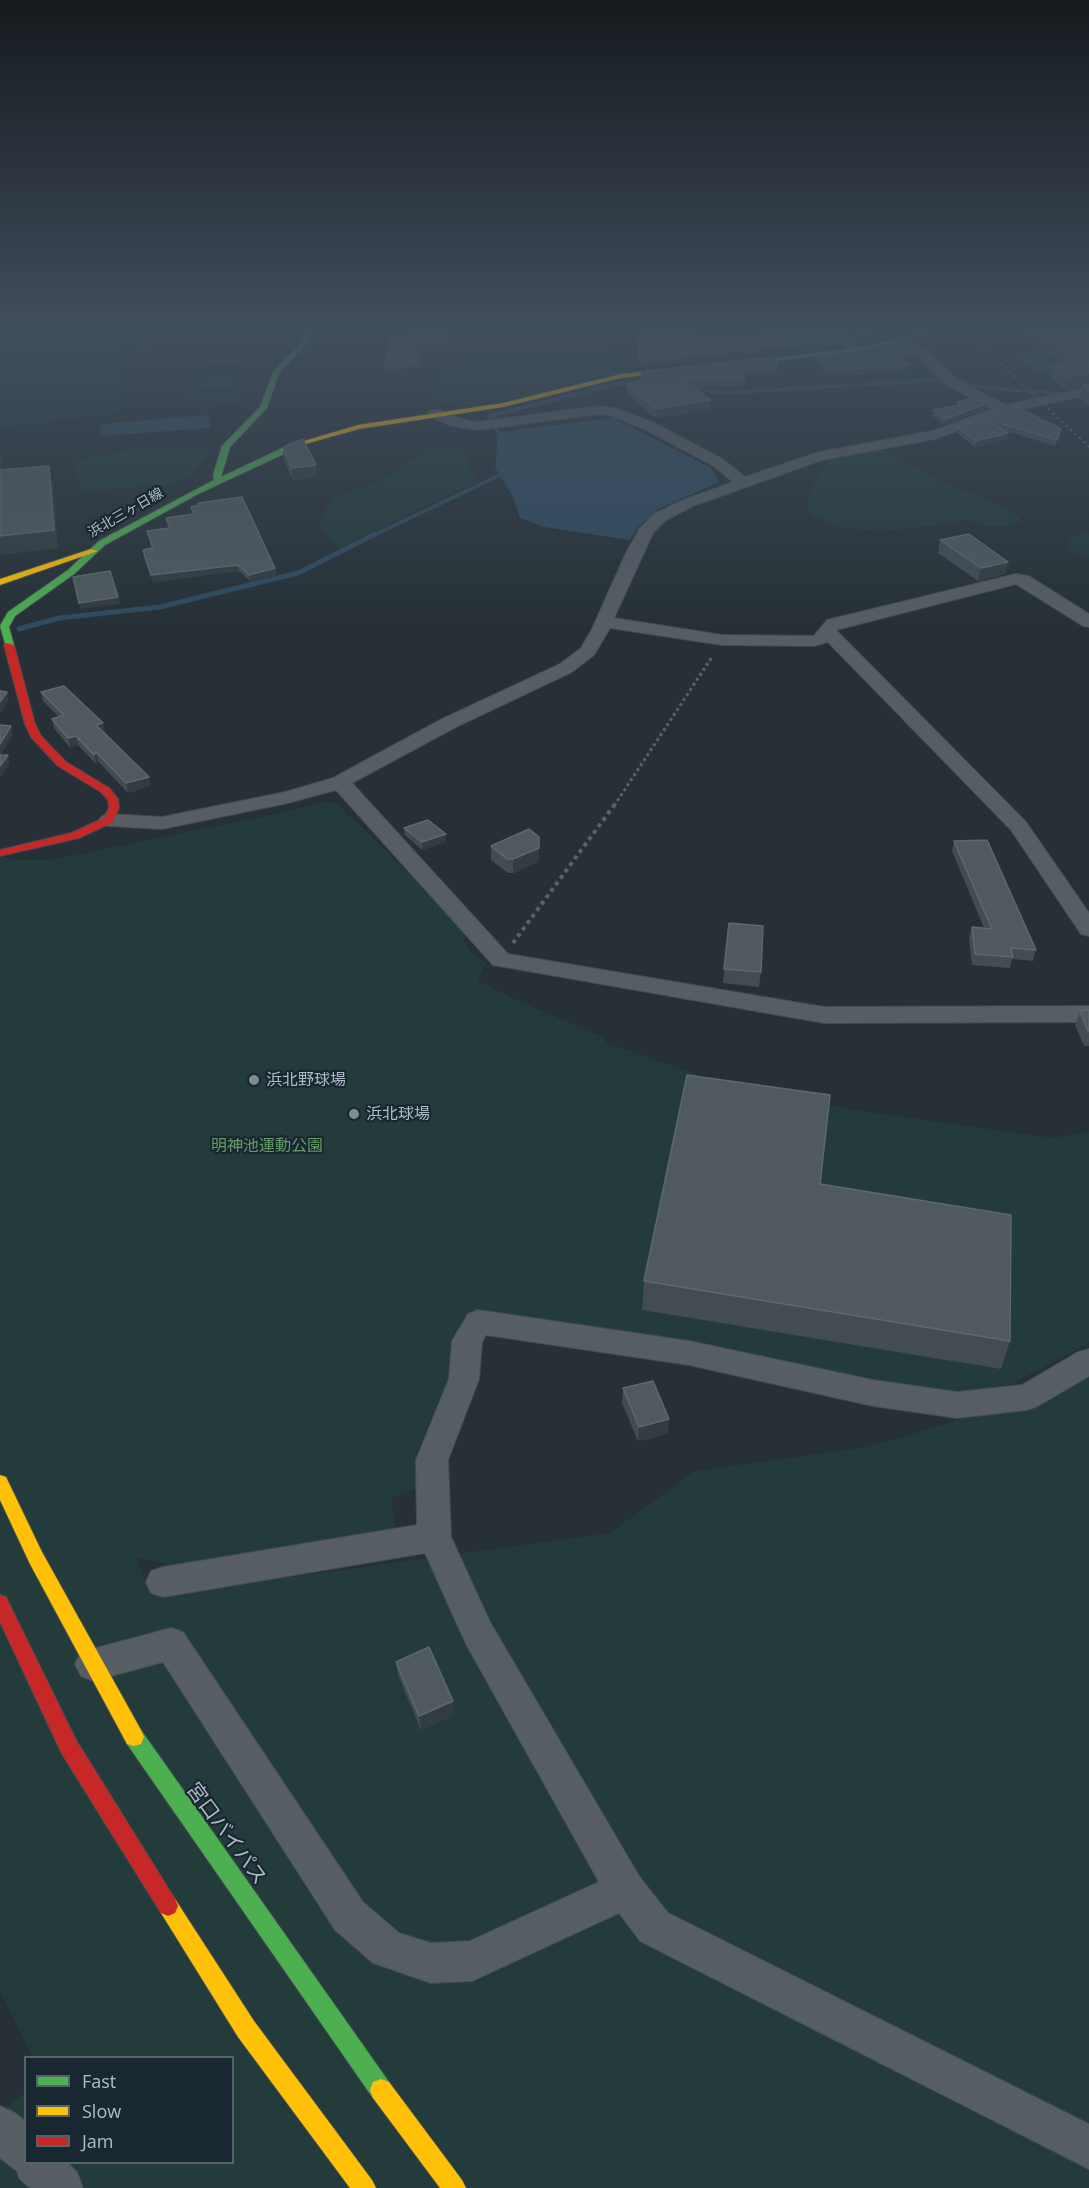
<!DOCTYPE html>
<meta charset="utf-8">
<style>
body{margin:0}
#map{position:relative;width:1089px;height:2188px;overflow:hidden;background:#263036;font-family:"Open Sans",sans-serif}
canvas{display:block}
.legend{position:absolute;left:24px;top:2056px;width:210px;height:108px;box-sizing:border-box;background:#192731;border:2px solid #55636d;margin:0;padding:8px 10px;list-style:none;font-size:18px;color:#afbdc8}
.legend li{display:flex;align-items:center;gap:12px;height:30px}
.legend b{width:30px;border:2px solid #55636d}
</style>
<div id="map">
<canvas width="1089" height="2188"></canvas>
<ul class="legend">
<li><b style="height:8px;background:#4caf50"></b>Fast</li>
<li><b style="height:8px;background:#ffc107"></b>Slow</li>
<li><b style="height:8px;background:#c62828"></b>Jam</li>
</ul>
</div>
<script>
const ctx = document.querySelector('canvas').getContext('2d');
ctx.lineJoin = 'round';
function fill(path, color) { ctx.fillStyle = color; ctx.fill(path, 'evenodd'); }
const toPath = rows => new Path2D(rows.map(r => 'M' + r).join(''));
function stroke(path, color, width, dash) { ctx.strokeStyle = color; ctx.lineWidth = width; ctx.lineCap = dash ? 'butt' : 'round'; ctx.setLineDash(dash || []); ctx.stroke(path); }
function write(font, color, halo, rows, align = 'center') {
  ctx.font = font + ' "Open Sans","Noto Sans JP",sans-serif'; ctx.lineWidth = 4.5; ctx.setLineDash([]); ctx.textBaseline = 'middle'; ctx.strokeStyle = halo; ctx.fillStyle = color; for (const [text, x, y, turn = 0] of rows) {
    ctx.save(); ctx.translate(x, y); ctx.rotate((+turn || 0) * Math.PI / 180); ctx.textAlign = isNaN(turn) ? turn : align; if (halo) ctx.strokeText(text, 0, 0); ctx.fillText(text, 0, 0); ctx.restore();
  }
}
const green = toPath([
 [69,326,143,326,142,340,90,328],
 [119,337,123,413,0,428,0,344],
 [594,349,624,352,628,373,548,394,460,406,434,403,433,377,456,362],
 [236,374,239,386,184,390,182,378],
 [239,391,242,403,186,408,184,395],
 [839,446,872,447,889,452,946,484,978,496,1022,517,1016,525,990,526,966,520,940,525,883,531,841,528,811,515,806,503,817,478],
 [197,447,211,453,190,477,173,484,81,492,73,463,91,456,129,450],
 [429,448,463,449,467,464,479,481,341,547,330,542,318,524,332,498,380,481],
 [1083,532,1089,533,1089,559,1069,551,1066,540],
 [319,802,336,803,464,926,463,940,471,953,486,963,477,980,510,997,603,1037,607,1043,742,1090,875,1113,1053,1138,1089,1132,1089,1343,1008,1386,955,1397,478,1311,416,1453,417,1488,391,1498,396,1531,194,1571,135,1557,152,1596,610,1533,695,1471,868,1447,982,1413,1089,1365,1089,2188,0,2188,0,2112,25,2093,26,2162,232,2162,232,2058,33,2057,0,1991,0,857,19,860,51,860,290,811]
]);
const water = toPath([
 [1038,353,1062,370,1039,372,1014,356],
 [208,415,210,428,101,436,100,424],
 [613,418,711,468,719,482,659,509,639,526,630,540,544,527,520,518,514,499,495,467,499,432]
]);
const streamFar1 = toPath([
 [685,386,722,393,938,380,959,381,979,387,1063,394],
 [499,443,499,435,489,416,612,385,650,379],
 [372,536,500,475,499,467]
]);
const stream = toPath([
 [19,629,59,618,160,607,298,573,375,534]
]);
const pathFar2 = toPath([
 [140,326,143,347,160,367,264,358],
 [694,337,762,333],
 [455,351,464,326],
 [413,353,642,340],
 [317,356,390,354]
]);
const pathFar1 = toPath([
 [614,806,712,657]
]);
const path = toPath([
 [513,943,615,804]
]);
const street = toPath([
 [655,326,667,326,665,342,657,342,655,339,655,326],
 [831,326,843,326,860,350,858,353,850,353,831,326],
 [903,336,925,348,956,379,1006,405,1089,387,1089,395,1008,412,935,439,822,460,693,506,666,520,653,533,614,618,722,635,814,636,827,620,1016,574,1029,576,1089,614,1089,627,1083,626,1016,584,836,630,1026,822,1089,913,1089,936,1081,934,1011,830,828,642,814,646,722,645,610,628,594,655,572,672,456,727,352,783,508,954,824,1007,1089,1006,1089,1022,824,1023,493,965,336,790,288,803,162,829,109,826,102,824,99,820,102,816,109,814,162,817,285,792,333,778,442,719,560,664,581,648,592,629,625,555,640,528,654,514,683,500,733,482,714,466,644,429,612,416,599,414,477,430,449,425,430,416,428,413,430,410,440,410,458,418,477,422,599,406,615,408,654,423,724,460,745,477,819,452,932,431,993,409,946,385,917,354,899,343,897,340,899,337,903,336],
 [478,1310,689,1341,873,1380,957,1392,1022,1385,1078,1352,1089,1349,1089,1376,1038,1406,1027,1410,957,1418,873,1406,689,1365,486,1335,482,1342,479,1379,448,1460,451,1537,490,1622,639,1876,668,1913,1089,2124,1089,2169,640,1941,619,1913,472,1981,431,1983,373,1963,335,1930,163,1662,93,1681,81,1676,75,1664,81,1652,171,1628,183,1632,363,1902,399,1933,431,1943,470,1941,599,1882,466,1644,425,1553,163,1597,151,1593,146,1582,151,1571,163,1567,417,1525,416,1460,449,1379,452,1341,468,1314,478,1310],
 [0,2106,15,2113,26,2122,26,2162,67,2162,77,2172,83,2188,30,2188,19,2178,17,2171,0,2158,0,2106]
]);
const fast = toPath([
 [312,326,318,326,304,346,279,373,267,408,230,447,221,477,295,442,301,442,301,446,198,494,105,545,74,574,15,616,9,627,14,645,6,647,0,626,8,612,68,570,99,541,214,480,213,475,222,446,260,407,273,372,300,344,312,326],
 [938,326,947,326,905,341,854,352,733,366,730,364,854,348,901,338,938,326],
 [134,1728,141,1730,389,2082,392,2090,389,2098,381,2101,373,2098,127,1744,124,1737,127,1730,134,1728]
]);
const slow = toPath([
 [684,367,686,370,621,378,503,407,359,429,298,446,294,444,358,425,503,403,621,374,684,367],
 [91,549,98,551,0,585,0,579,91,549],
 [0,1475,6,1477,42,1552,141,1730,144,1737,141,1744,134,1746,127,1744,30,1564,0,1500,0,1475],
 [168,1896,175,1899,254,2021,372,2180,376,2188,350,2188,238,2037,161,1913,158,1906,161,1899,168,1896],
 [381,2079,389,2082,462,2180,466,2188,440,2188,373,2098,370,2090,373,2082,381,2079]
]);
const jam = toPath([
 [6,643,14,645,35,724,41,736,66,762,109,788,118,799,119,808,113,822,79,838,0,856,0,850,71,833,104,818,109,808,108,800,101,792,58,766,31,737,25,724,4,645,6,643],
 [0,1595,6,1597,76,1740,175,1899,178,1906,175,1913,168,1916,161,1913,62,1754,0,1622,0,1595]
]);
const rail = toPath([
 [961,326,1089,447]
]);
const wall = toPath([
 [404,326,451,326,448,349,417,349,419,368,385,370,385,364,402,337],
 [636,326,653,326,653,333,655,338,699,339,760,339,756,326,833,326,842,339,841,344,639,367,638,354,639,354],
 [846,326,884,326,888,336,857,342],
 [1012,326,1089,326,1089,406,1079,399,1082,387,1065,390,1051,378,1054,365,1064,364,1023,338,1024,334],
 [816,356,912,358,904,359,909,370,828,377,815,362],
 [775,357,778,364,777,373,744,373,745,377,745,386,693,387,711,400,710,410,655,418,626,393,626,384,641,382,641,372],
 [958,402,988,403,987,409,944,424,932,416,933,410,958,405],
 [1016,407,1061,429,1055,446,1003,430,1008,433,1007,439,975,447,957,433,958,428],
 [283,448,317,477,293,480,284,460],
 [198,503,275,568,276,575,250,581,239,571,153,582,144,557,143,550,152,549,147,531,169,528,166,518,192,514,191,507,198,506],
 [940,540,1008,562,1005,574,978,581,938,553],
 [41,692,105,732,103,732,149,777,150,786,128,793,98,761,96,764,78,745,70,748,54,728,52,719,59,717,43,701],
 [404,828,446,834,446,842,422,850,405,835],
 [539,837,539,862,513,873,508,873,491,860,491,846],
 [954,841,1036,950,1033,961,1012,959,1010,968,972,965,969,938,972,927,984,928,952,851],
 [729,923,761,972,759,987,723,983],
 [1089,1010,1089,1046,1084,1046,1075,1025,1080,1011],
 [820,1184,1010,1341,1001,1369,642,1310,644,1281],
 [623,1388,668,1434,638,1441,622,1403],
 [396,1662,455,1714,421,1730,398,1675]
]);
const shadedWall = toPath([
 [889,330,888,336,857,342,858,336],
 [842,339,841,344,639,367,639,361],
 [913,353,912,358,897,360,898,354],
 [910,365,909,370,828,377,829,371],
 [1089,373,1089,386,1065,390,1068,377],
 [711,400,710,410,655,418,656,409],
 [988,403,987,409,944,424,945,419],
 [1008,433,1007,439,975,447,976,441],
 [0,455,1,459,3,488,0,474],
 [316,465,317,477,293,480,292,468],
 [49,466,53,483,58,548,0,555,0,536],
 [1008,562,1005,574,978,581,981,568],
 [238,565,239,571,153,582,151,575],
 [275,568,276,575,250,581,249,575],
 [118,597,120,604,81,609,79,603],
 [7,692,9,700,0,714,0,702],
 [103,723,105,732,97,734,96,725],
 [11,726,13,735,0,756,0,744],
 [76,736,78,745,70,748,68,738],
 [96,752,98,761,96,764,94,755],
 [8,755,10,764,0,778,0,766],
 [149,777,150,786,128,793,126,783],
 [446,834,446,842,422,850,422,842],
 [539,848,539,862,513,873,513,859],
 [669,1419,668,1434,638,1441,639,1427],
 [453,1701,455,1714,421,1730,419,1716]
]);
const building = toPath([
 [404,326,450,326,448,344,416,343,419,362,385,364,390,337,402,337,404,326],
 [637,326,653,326,653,333,655,338,667,338,668,326,696,326,699,339,762,339,758,326,833,326,842,339,639,361,638,354,640,354,637,326],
 [850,326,884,326,889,330,858,336,850,326],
 [1026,326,1089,326,1089,373,1068,377,1054,365,1084,361,1026,326],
 [901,342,913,353,898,354,910,365,829,371,816,356,855,352,901,342],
 [775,357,778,364,739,364,745,377,681,379,711,400,656,409,626,384,643,382,641,372,775,357],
 [1089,384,1089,391,1082,386,1089,384],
 [977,397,988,403,945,419,933,410,962,404,958,402,977,397],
 [1016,407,1061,429,1057,440,986,419,1008,433,976,441,958,428,1016,407],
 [303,439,316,465,292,468,283,448,303,439],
 [49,466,54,530,0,536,0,470,49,466],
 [242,497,275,568,249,575,238,565,151,575,143,550,153,548,147,531,170,528,166,518,194,514,191,507,199,505,198,503,242,497],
 [969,534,1008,562,981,568,940,540,969,534],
 [110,571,118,597,79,603,73,577,110,571],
 [64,686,103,723,96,725,149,777,126,783,96,752,94,755,76,736,68,738,52,719,64,715,41,692,64,686],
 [0,691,7,692,0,702,0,691],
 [0,725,11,726,0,744,0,725],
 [0,755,8,755,0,766,0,755],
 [428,820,446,834,422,842,404,828,428,820],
 [529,829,539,837,539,848,513,859,507,859,491,846,529,829],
 [987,840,1036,950,1011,948,1013,957,975,954,972,927,992,929,954,841,987,840],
 [729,923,763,926,761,972,724,969,729,923],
 [1089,1010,1089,1031,1088,1031,1080,1011,1089,1010],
 [687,1075,830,1095,820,1184,1011,1215,1010,1341,644,1281,687,1075],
 [653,1381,669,1419,639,1427,623,1388,653,1381],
 [429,1647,453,1701,419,1716,396,1662,429,1647]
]);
const markers = [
 [254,1080,6,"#7f8c95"],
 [354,1114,6,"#7f8c95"]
];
const farStreetnames = [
 ["浜北三ヶ日線",126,513,-30]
];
const poiNames = [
 ["浜北野球場",266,1080],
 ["浜北球場",366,1114]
];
const parkNames = [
 ["明神池運動公園",267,1146]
];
const nearStreetnames = [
 ["宮口バイパス",226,1834,54]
];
fill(green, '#233b3b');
fill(water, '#2f4b5f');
stroke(streamFar1, '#2f4b5f', 4);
stroke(stream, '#2f4b5f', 5);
stroke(street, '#454c50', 2);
stroke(fast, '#454c50', 2);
stroke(slow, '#454c50', 2);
stroke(jam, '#454c50', 2);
stroke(pathFar2, '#5a6266', 2, [2, 2]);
stroke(pathFar1, '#5a6266', 3, [3, 3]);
stroke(path, '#5a6266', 4, [4, 4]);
fill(street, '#565e64');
fill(fast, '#4caf50');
fill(slow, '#ffc107');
fill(jam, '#c62828');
stroke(rail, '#5a6167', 2, [3, 3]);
fill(wall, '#434c52');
fill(shadedWall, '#333c41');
fill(building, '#4f595f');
stroke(building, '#5e686f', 1.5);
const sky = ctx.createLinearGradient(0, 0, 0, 632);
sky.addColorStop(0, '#151a1e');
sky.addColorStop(0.52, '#414e5d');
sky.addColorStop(1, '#414e5d00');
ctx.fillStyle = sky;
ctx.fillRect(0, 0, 1089, 632);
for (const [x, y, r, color] of markers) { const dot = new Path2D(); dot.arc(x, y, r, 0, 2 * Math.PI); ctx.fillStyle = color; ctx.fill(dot); stroke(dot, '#192731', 2); }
write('14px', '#afbdc8', '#192731', farStreetnames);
write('16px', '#afbdc8', '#192731', poiNames, 'left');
write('16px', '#649c67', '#192731', parkNames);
write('20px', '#afbdc8', '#192731', nearStreetnames);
</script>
